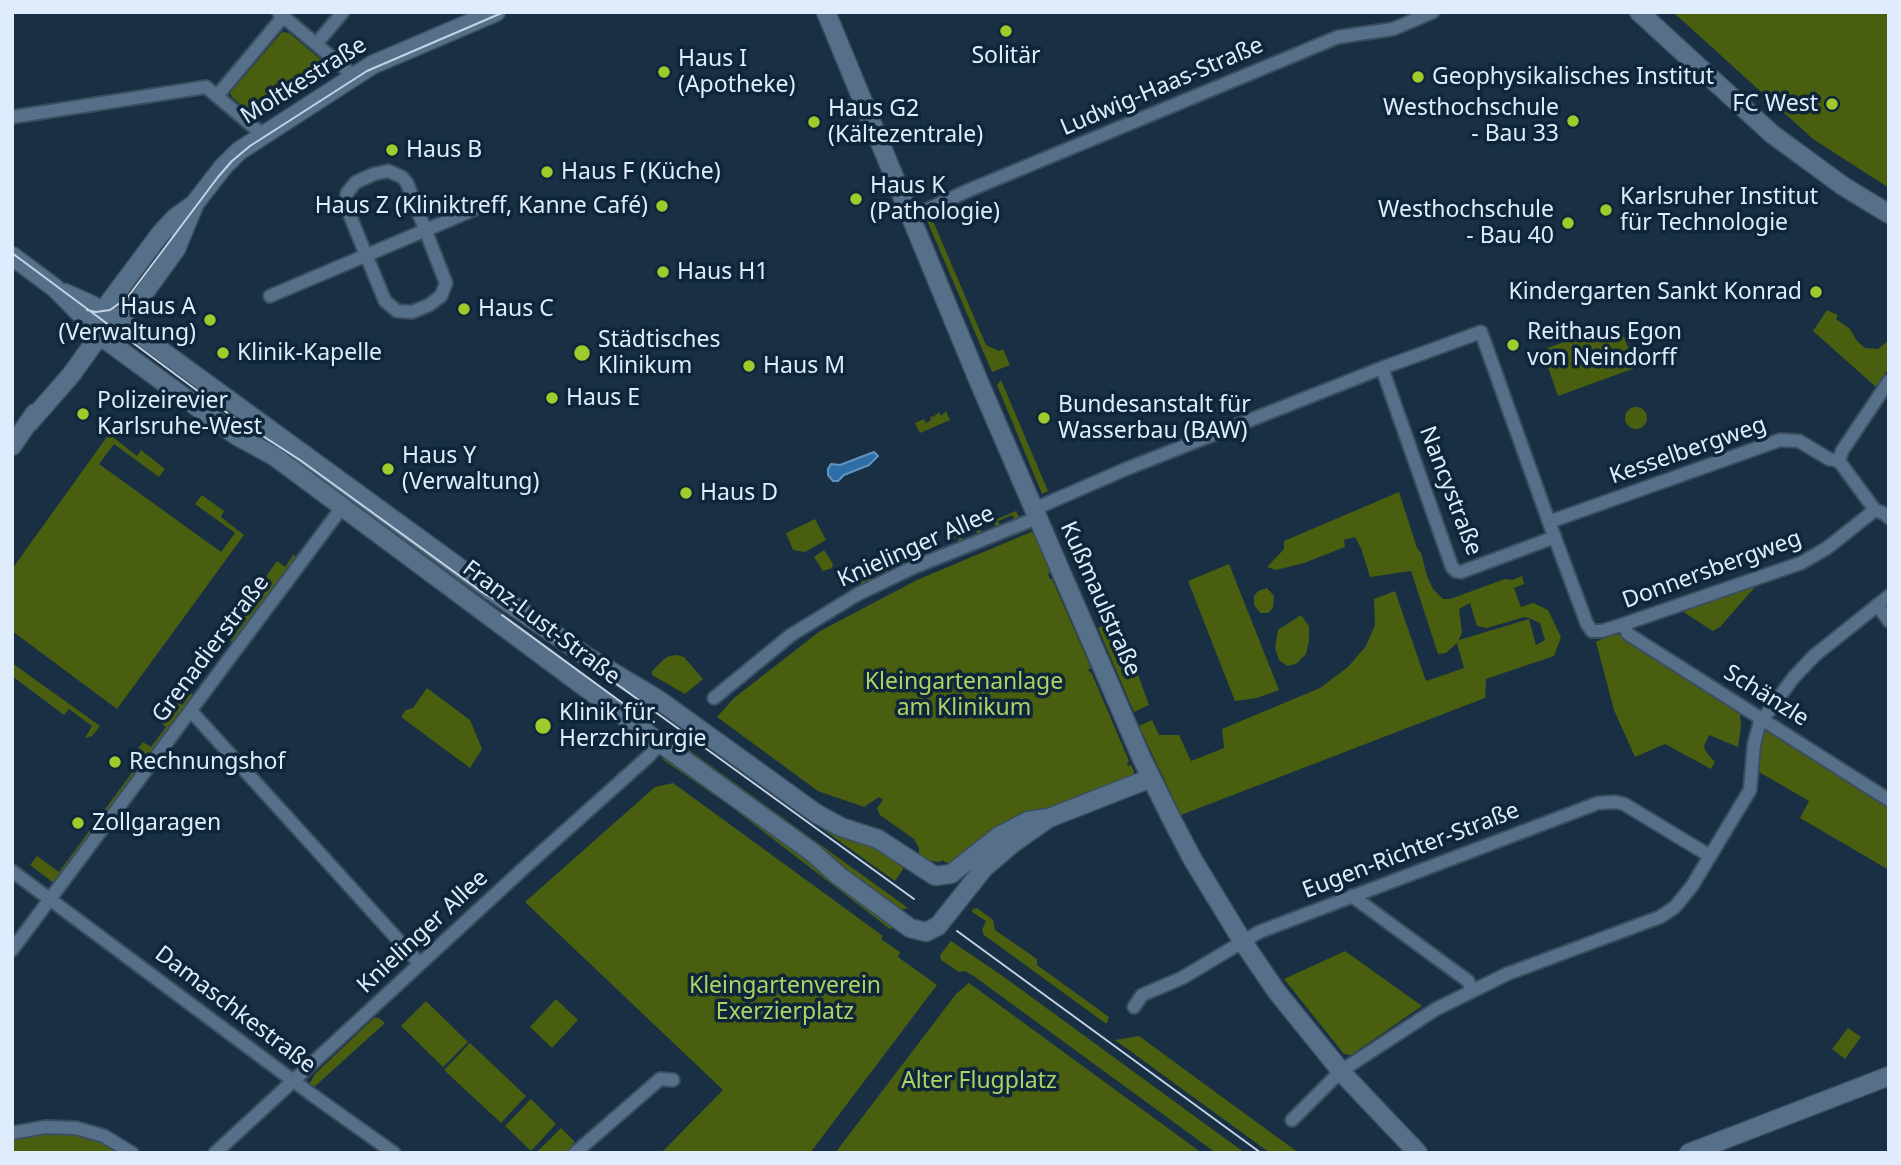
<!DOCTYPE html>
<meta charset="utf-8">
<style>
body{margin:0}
#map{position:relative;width:1901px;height:1165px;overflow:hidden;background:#182f44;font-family:"Noto Sans",sans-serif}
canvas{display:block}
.frame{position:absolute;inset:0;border:14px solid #deecfb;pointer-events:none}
</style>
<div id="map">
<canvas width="1901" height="1165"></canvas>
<div class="frame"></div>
</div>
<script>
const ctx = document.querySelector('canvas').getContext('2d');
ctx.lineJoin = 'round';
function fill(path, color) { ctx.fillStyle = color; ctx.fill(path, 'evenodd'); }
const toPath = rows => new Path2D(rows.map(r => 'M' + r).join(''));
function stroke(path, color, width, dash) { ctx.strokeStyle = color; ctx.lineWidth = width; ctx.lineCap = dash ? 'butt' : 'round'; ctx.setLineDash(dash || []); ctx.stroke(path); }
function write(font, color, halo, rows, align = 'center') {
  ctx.font = font + ' "Noto Sans",sans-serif'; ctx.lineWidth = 7; ctx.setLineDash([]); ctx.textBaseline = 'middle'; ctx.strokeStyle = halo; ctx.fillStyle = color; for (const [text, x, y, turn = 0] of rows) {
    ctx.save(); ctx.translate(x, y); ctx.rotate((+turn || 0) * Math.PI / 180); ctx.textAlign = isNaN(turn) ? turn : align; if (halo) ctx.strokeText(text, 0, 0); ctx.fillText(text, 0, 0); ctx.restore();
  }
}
const green = toPath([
 [1673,12,1889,12,1889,188,1813,139],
 [282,32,289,33,325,63,327,70,257,115,253,115,232,97,230,93],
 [930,214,986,345,999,351,1003,349,1010,365,992,372,925,216],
 [1827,310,1838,315,1836,319,1850,329,1857,341,1865,348,1878,349,1889,340,1889,368,1876,387,1813,331],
 [1619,322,1635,368,1558,396,1542,350],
 [1001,380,1048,491,1042,494,997,385],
 '1625 418a11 11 0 1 1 22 0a11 11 0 1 1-22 0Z',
 [946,411,950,420,920,433,915,423,924,419,926,423,931,420,930,416,933,417,939,412,941,416],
 [109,434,137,456,141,450,165,469,159,477,114,444,99,464,221,552,235,533,195,504,202,495,224,511,221,517,244,535,117,709,12,631,12,569],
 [1399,492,1417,548,1421,553,1427,576,1433,589,1443,599,1450,599,1505,579,1512,580,1522,576,1524,584,1514,588,1521,607,1533,603,1548,610,1561,637,1554,656,1486,679,1485,698,1181,815,1139,726,1152,720,1159,735,1179,735,1191,761,1224,748,1222,729,1320,688,1348,667,1366,646,1375,625,1374,599,1395,591,1426,681,1464,668,1457,643,1446,653,1438,654,1411,571,1370,577,1361,548,1355,537,1344,540,1345,547,1304,563,1276,570,1267,567,1284,549,1284,541],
 [1470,603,1477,626,1487,628,1524,617,1529,618,1540,623,1545,640,1536,645,1529,619,1459,640,1462,632,1459,609],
 [1016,511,1020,519,1016,521,1012,515,998,521,1001,527,997,529,994,522,980,528,982,535,978,536,976,530,961,535,963,542,960,543,957,537,945,541],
 [815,519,826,540,805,552,793,550,786,533],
 [1031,532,1034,533,1050,572,1048,574,1050,579,1052,579,1091,668,1088,670,1092,674,1129,761,1127,762,1128,766,1131,765,1134,771,1133,777,983,838,949,864,942,860,940,862,930,861,919,855,919,848,914,839,880,815,877,808,883,800,879,797,864,807,818,791,717,717,734,698,820,631,917,580],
 [824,550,833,564,832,568,823,571,814,557],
 [294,554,296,561,236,641,230,641,239,628,232,623,246,602,254,607,269,587,262,582,277,561,285,567],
 [904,556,907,564,904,566,901,559,887,566,889,572,886,574,882,568,868,575,871,581,863,584,854,580],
 [1229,564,1279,690,1257,698,1235,701,1188,581],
 [1753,583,1755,587,1720,627,1713,631,1680,610],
 [1267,588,1274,596,1273,608,1268,613,1260,613,1254,605,1254,596,1258,591],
 [1301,615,1309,626,1309,641,1306,654,1296,664,1287,666,1279,660,1275,648,1278,630],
 [1117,618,1149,705,1134,712,1098,628],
 [1622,634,1740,712,1741,728,1738,747,1709,735,1704,746,1706,752,1715,762,1711,769,1665,744,1635,757,1614,710,1596,642,1608,636],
 [677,655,684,657,703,679,685,694,652,675,652,671,663,660,669,656],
 [12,663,100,726,92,736,85,738,92,726,69,709,64,715,12,676],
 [427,688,470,720,482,749,470,768,401,717,406,710,413,708],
 [191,693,195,697,55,884,30,865,37,856,59,872,136,767,129,761,143,742,151,747,166,727,159,721,174,700,182,705],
 [644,720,664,732,908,908,899,910,642,723],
 [1767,729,1889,808,1889,870,1800,818,1809,801,1759,772,1759,750,1763,731],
 [662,759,667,759,806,860,810,859,896,927,890,929,730,806],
 [730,760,903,859,903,869,895,881,729,762],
 [673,783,883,936,881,939,900,952,898,957,937,985,810,1153,661,1153,723,1090,525,902,655,787],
 [977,908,993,920,995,930,1037,959,1037,965,1109,1017,1107,1023,1105,1023,984,935,982,930,986,921,972,912,973,909],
 [951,941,1004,977,1245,1153,1216,1153,975,977,965,971,959,972,941,960,940,955],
 [1345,951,1422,1006,1351,1055,1344,1054,1284,979],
 [969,983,1202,1153,835,1153,956,994],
 [556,999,578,1020,552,1048,530,1027],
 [426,1001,468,1042,443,1067,401,1026],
 [374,1018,379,1018,385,1023,312,1089,310,1083,315,1074],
 [1848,1028,1861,1037,1845,1059,1832,1049],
 [1139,1036,1218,1094,1299,1153,1270,1153,1115,1040],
 [470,1043,526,1096,501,1123,444,1070],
 [531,1099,556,1124,531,1151,505,1126],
 [561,1128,575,1142,572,1144,574,1146,567,1153,536,1153],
 [46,1134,77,1134,104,1144,119,1153,12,1153,12,1140]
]);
const water = toPath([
 [874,452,878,456,869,465,844,475,838,481,833,481,828,475,828,469,831,464,840,465,874,452]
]);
const street = toPath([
 [279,13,354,76],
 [316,44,343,12],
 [217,96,283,17],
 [12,117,206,87,262,134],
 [388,171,402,177,407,183,446,283,441,296,429,305,412,312,397,311,385,301,346,206,347,193,356,182,374,174,388,171],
 [911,217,967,191,1338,37,1393,29,1433,12],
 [270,296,473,210],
 [1382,368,1452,567,1456,571,1461,572,1555,537],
 [1839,461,1842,451,1889,381],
 [1839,461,1875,510,1885,514,1889,518],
 [1034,509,1126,469,1382,368,1481,332,1549,522,1587,624,1592,631,1602,631,1624,624,1801,563,1827,548,1875,510],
 [1549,522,1780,440,1799,441,1829,459,1839,461],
 [1877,605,1889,621],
 [1624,624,1628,634,1889,800],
 [714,698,791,635,858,594,912,568,1037,518],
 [191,711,420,964],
 [1763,719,1794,677,1815,655,1889,596],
 [12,871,311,1094,394,1153],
 [1352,896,1468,981,1472,990],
 [12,950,343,506],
 [1134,1007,1142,995,1182,978,1259,932,1598,803,1615,802,1624,804,1710,856],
 [1292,1120,1341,1071,1436,1009,1507,974,1660,917,1675,907,1692,886,1750,790,1754,744,1761,718],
 [12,1133,45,1127,76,1128,104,1136,132,1153],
 [215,1153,524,868,650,755,660,743],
 [575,1153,660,1079,673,1080]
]);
const secondary = toPath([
 [826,12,979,382,1142,759,1172,820,1193,860,1243,942,1277,992,1345,1076,1418,1153],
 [1639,12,1772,134,1843,186,1889,214],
 [12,256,55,288,106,340,237,436,274,456,660,743,812,852,839,876,910,928,926,932,938,926,984,868,1012,844,1049,818],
 [65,293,90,304,129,327,490,590,589,658,659,700,817,814,841,827,878,839,935,876,951,874,999,836,1028,821,1049,818,1151,778],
 [96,320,161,233,176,217,193,205],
 [29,423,71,375,94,343,139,300,176,249,195,203,223,167,239,151,372,65,496,12],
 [12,446,35,413],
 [1689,1153,1889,1076]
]);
const tram = toPath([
 [12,253,230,415,300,460,482,592,528,620,914,899],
 [87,310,96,312,110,310,127,298,218,177,232,161,250,146,367,71,504,12],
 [502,615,632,710,654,722],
 [957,931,1261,1153]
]);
const markers = [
 [1006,31,7,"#9fca2c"],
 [664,72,7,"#9fca2c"],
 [1418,77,7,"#9fca2c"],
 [1832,104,7,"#9fca2c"],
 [1573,121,7,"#9fca2c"],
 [814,122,7,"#9fca2c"],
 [392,150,7,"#9fca2c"],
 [547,172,7,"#9fca2c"],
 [856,199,7,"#9fca2c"],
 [662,206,7,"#9fca2c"],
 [1606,210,7,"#9fca2c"],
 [1568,223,7,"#9fca2c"],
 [663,272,7,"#9fca2c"],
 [1816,292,7,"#9fca2c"],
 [464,309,7,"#9fca2c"],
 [210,320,7,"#9fca2c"],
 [1513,345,7,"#9fca2c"],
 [223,353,7,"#9fca2c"],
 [582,353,9,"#9fca2c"],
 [749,366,7,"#9fca2c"],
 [552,398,7,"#9fca2c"],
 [83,414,7,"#9fca2c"],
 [1044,418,7,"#9fca2c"],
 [388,469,7,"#9fca2c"],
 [686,493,7,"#9fca2c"],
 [543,726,9,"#9fca2c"],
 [115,762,7,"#9fca2c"],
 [78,823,7,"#9fca2c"]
];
const poiNames = [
 ["Solitär",1006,56,"center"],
 ["Haus I",678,59],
 ["(Apotheke)",678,85],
 ["Geophysikalisches Institut",1432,77],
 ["FC West",1818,104,"right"],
 ["Westhochschule",1559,108,"right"],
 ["- Bau 33",1559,134,"right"],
 ["Haus G2",828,109],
 ["(Kältezentrale)",828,135],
 ["Haus B",406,150],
 ["Haus F (Küche)",561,172],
 ["Haus K",870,186],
 ["(Pathologie)",870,212],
 ["Karlsruher Institut",1620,197],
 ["für Technologie",1620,223],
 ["Haus Z (Kliniktreff, Kanne Café)",648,206,"right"],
 ["Westhochschule",1554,210,"right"],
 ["- Bau 40",1554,236,"right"],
 ["Haus H1",677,272],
 ["Kindergarten Sankt Konrad",1802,292,"right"],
 ["Haus A",196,307,"right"],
 ["(Verwaltung)",196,333,"right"],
 ["Haus C",478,309],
 ["Reithaus Egon",1527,332],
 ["von Neindorff",1527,358],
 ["Städtisches",598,340],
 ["Klinikum",598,366],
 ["Klinik-Kapelle",237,353],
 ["Haus M",763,366],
 ["Haus E",566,398],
 ["Polizeirevier",97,401],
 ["Karlsruhe-West",97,427],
 ["Bundesanstalt für",1058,405],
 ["Wasserbau (BAW)",1058,431],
 ["Haus Y",402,456],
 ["(Verwaltung)",402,482],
 ["Haus D",700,493],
 ["Klinik für",559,713],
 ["Herzchirurgie",559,739],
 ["Rechnungshof",129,762],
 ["Zollgaragen",92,823]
];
const streetNames = [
 ["Moltkestraße",304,81,-32],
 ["Ludwig-Haas-Straße",1162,87,-23],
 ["Kesselbergweg",1688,451,-19],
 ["Nancystraße",1450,491,69],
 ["Knielinger Allee",916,547,-24],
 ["Donnersbergweg",1712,570,-20],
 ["Kußmaulstraße",1100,599,66],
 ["Franz-Lust-Straße",541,623,37],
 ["Grenadierstraße",211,649,-53],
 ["Schänzle",1766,696,32],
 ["Eugen-Richter-Straße",1411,851,-21],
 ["Knielinger Allee",423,932,-43],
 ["Damaschkestraße",235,1010,37]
];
const parkNames = [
 ["Kleingartenanlage",964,682],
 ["am Klinikum",964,708],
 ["Kleingartenverein",785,986],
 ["Exerzierplatz",785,1012],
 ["Alter Flugplatz",979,1081]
];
fill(green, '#495e0f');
fill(water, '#2d6ea7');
stroke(water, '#6294c0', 2);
stroke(street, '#3b4e60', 16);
stroke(secondary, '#3b4e60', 21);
stroke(street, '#577089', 12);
stroke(secondary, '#577089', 18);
stroke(tram, '#c5d4e4', 2);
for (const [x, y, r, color] of markers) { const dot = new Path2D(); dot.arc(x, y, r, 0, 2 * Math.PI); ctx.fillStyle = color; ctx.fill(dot); stroke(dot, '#0e253a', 2.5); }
write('23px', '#deecfb', '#0e253a', poiNames, 'left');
write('23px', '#deecfb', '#0e253a', streetNames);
write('23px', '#afd265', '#0e253a', parkNames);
</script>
